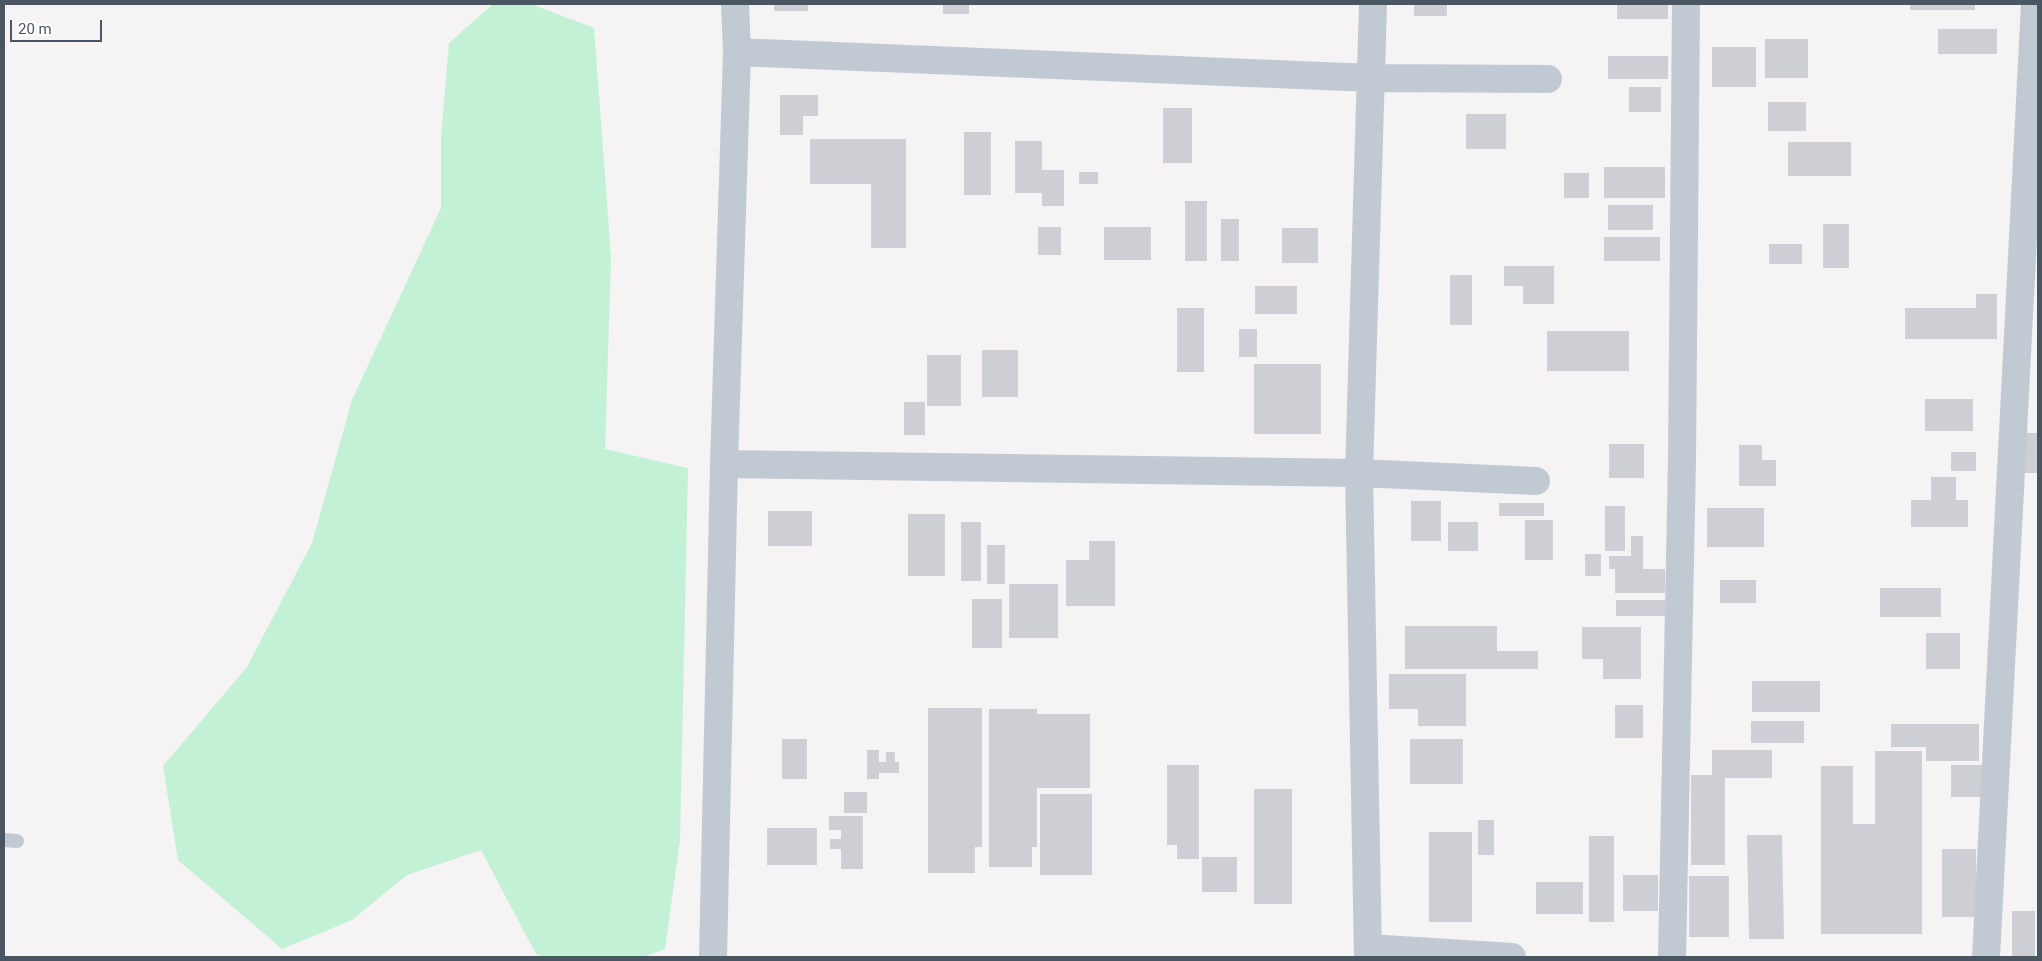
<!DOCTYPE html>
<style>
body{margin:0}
#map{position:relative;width:2042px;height:961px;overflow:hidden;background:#f5f3f3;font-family:Roboto,sans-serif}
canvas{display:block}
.frame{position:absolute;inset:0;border:5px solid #4a5661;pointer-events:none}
.scale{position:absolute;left:10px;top:20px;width:92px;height:22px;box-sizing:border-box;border:2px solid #4a5661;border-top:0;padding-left:6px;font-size:15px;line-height:18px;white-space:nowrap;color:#4a5661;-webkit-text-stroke:4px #fff;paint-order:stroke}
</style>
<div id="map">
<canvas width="2042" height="961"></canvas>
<div class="frame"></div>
<div class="scale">20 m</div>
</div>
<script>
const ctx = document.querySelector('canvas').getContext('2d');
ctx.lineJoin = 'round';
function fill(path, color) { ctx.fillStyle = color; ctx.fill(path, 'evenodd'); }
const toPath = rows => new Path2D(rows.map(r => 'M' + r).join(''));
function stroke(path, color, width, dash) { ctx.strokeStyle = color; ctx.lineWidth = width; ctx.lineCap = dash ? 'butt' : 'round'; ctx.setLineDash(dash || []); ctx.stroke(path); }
const green = toPath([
 [493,4,531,4,594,28,611,257,605,449,688,468,680,840,665,949,643,957,543,957,536,954,481,850,407,875,352,920,282,949,178,860,163,766,247,667,312,543,352,400,441,208,441,138,449,43]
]);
const building = toPath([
 [774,4,808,4,808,11,774,11],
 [943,4,969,4,969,14,943,14],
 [1414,4,1447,4,1447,16,1414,16],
 [1617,4,1668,4,1668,19,1617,19],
 [1910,4,1975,4,1975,10,1910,10],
 [1938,29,1997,29,1997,54,1938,54],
 [1765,39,1808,39,1808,78,1765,78],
 [1712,47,1756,47,1756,87,1712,87],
 [1608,56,1668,56,1668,79,1608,79],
 [1629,87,1661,87,1661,112,1629,112],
 [780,95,818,95,818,116,803,116,803,135,780,135],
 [1768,102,1806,102,1806,131,1768,131],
 [1163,108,1192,108,1192,163,1163,163],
 [1466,114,1506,114,1506,149,1466,149],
 [964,132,991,132,991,195,964,195],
 [810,139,906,139,906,248,871,248,871,184,810,184],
 [1015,141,1042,141,1042,170,1064,170,1064,206,1042,206,1042,193,1015,193],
 [1788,142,1851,142,1851,176,1788,176],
 [1604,167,1665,167,1665,198,1604,198],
 [1079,172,1098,172,1098,184,1079,184],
 [1564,173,1589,173,1589,198,1564,198],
 [1185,201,1207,201,1207,261,1185,261],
 [1608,205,1653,205,1653,230,1608,230],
 [1221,219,1239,219,1239,261,1221,261],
 [1823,224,1849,224,1849,268,1823,268],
 [1038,227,1061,227,1061,255,1038,255],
 [1104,227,1151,227,1151,260,1104,260],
 [1282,228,1318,228,1318,263,1282,263],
 [1604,237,1660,237,1660,261,1604,261],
 [1769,244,1802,244,1802,264,1769,264],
 [1504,266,1554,266,1554,304,1523,304,1523,286,1504,286],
 [1450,275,1472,275,1472,325,1450,325],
 [1255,286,1297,286,1297,314,1255,314],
 [1976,294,1997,294,1997,339,1905,339,1905,308,1976,308],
 [1177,308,1204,308,1204,372,1177,372],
 [1239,329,1257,329,1257,357,1239,357],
 [1547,331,1629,331,1629,371,1547,371],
 [982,350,1018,350,1018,397,982,397],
 [927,355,961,355,961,406,927,406],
 [1254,364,1321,364,1321,434,1254,434],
 [1925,399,1973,399,1973,431,1925,431],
 [904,402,925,402,925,435,904,435],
 [2024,433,2038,433,2038,473,2024,473],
 [1609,444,1644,444,1644,478,1609,478],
 [1739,445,1762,445,1762,460,1776,460,1776,486,1739,486],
 [1951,452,1976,452,1976,471,1951,471],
 [1931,477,1956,477,1956,500,1968,500,1968,527,1911,527,1911,500,1931,500],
 [1411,501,1441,501,1441,541,1411,541],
 [1499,503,1544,503,1544,516,1499,516],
 [1605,506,1625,506,1625,551,1605,551],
 [1707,508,1764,508,1764,547,1707,547],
 [768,511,812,511,812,546,768,546],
 [908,514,945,514,945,576,908,576],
 [1525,520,1553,520,1553,560,1525,560],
 [961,522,981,522,981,581,961,581],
 [1448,522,1478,522,1478,551,1448,551],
 [1631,536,1643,536,1643,569,1665,569,1665,593,1615,593,1615,569,1609,569,1609,556,1631,556],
 [1089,541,1115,541,1115,606,1066,606,1066,560,1089,560],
 [987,545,1005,545,1005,584,987,584],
 [1585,554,1601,554,1601,576,1585,576],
 [1720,580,1756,580,1756,603,1720,603],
 [1009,584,1058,584,1058,638,1009,638],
 [1880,588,1941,588,1941,617,1880,617],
 [972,599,1002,599,1002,648,972,648],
 [1616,600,1665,600,1665,616,1616,616],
 [1405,626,1497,626,1497,651,1538,651,1538,669,1405,669],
 [1582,627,1641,627,1641,679,1603,679,1603,659,1582,659],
 [1926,633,1960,633,1960,669,1926,669],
 [1389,674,1466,674,1466,726,1418,726,1418,709,1389,709],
 [1752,681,1820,681,1820,712,1752,712],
 [1615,705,1643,705,1643,738,1615,738],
 [928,708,982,708,982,847,975,847,975,873,928,873],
 [989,709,1037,709,1037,714,1090,714,1090,788,1037,788,1037,847,1032,847,1032,867,989,867],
 [1751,721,1804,721,1804,743,1751,743],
 [1891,724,1979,724,1979,761,1926,761,1926,747,1891,747],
 [782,739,807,739,807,779,782,779],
 [1410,739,1463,739,1463,784,1410,784],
 [867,750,879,750,879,762,886,762,886,752,895,752,895,762,899,762,899,773,879,773,879,779,867,779],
 [1712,750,1772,750,1772,778,1725,778,1725,865,1691,865,1691,775,1712,775],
 [1875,751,1922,751,1922,934,1821,934,1821,766,1853,766,1853,824,1875,824],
 [1167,765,1199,765,1199,859,1177,859,1177,845,1167,845],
 [1951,765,1988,765,1988,797,1951,797],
 [1254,789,1292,789,1292,904,1254,904],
 [844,792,867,792,867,813,844,813],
 [1040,794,1092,794,1092,875,1040,875],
 [829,816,863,816,863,869,841,869,841,849,830,849,830,839,841,839,841,830,829,830],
 [1478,820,1494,820,1494,855,1478,855],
 [767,828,817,828,817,865,767,865],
 [1429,832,1472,832,1472,922,1429,922],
 [1747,835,1782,835,1784,939,1749,939],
 [1589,836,1614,836,1614,922,1589,922],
 [1942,849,1976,849,1976,917,1942,917],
 [1202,857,1237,857,1237,892,1202,892],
 [1623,875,1658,875,1658,911,1623,911],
 [1689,876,1729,876,1729,937,1689,937],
 [1536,882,1583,882,1583,914,1536,914],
 [2012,911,2035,911,2035,956,2012,956]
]);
const service = toPath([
 [4,840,17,841]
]);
const minor = toPath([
 [737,52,1372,78,1548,79],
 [724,464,1359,473,1536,481],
 [1368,948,1512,957],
 [713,957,724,464,737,52,735,4],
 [1368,957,1359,473,1373,4],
 [1672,957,1682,460,1686,4],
 [1986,957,2035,4]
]);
fill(green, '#c3f1d5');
fill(building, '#cdcfd5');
stroke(service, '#c1cad2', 14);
stroke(minor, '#c1cad2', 28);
</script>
